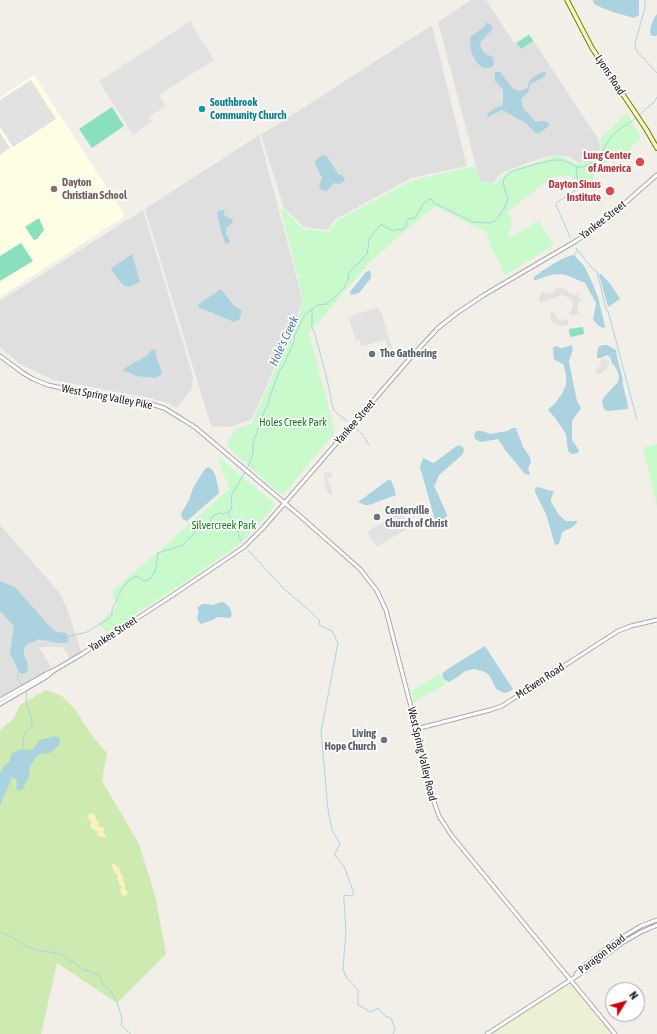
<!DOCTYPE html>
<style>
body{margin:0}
#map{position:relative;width:657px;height:1034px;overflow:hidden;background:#f2efe9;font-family:"Asap Condensed",sans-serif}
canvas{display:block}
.north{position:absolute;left:605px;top:982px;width:40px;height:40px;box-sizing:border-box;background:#fff;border:1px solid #a7a7a7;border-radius:50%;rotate:53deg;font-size:11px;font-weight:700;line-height:16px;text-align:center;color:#222}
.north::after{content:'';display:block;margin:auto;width:14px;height:18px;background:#d40000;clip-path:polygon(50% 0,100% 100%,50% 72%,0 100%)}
</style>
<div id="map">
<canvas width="657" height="1034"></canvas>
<div class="north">N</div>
</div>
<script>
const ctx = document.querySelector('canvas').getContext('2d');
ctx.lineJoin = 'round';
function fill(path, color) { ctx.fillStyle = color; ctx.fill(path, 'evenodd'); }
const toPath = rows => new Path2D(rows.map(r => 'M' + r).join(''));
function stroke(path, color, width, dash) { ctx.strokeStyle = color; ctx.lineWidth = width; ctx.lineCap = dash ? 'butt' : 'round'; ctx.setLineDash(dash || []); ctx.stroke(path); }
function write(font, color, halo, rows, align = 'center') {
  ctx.font = font + ' "Asap Condensed",sans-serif'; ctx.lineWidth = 3.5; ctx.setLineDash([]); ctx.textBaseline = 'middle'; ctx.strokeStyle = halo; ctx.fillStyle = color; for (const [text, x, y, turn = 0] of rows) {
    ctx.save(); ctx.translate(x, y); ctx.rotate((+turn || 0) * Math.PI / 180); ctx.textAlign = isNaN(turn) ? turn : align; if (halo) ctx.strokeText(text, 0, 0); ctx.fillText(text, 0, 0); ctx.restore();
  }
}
const residential = toPath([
 [471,0,486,0,514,43,529,34,599,140,600,149,594,157,579,163,570,157,556,155,539,159,506,171,498,176,493,183,480,181,438,22],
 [432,25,467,166,411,178,334,220,328,230,304,227,284,208,261,135],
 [259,135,303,302,252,419,230,427,211,426,145,209],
 [143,210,193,377,192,389,177,408,168,403,150,398,53,380,20,364,0,347,0,301],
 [0,525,59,592,68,611,82,654,71,661,63,647,39,647,53,671,0,700]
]);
const education = toPath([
 [34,75,125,216,0,297,0,97]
]);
const farmland = toPath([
 [570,979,615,1034,487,1034]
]);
const grass = toPath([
 [46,690,62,696,75,709,92,736,107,753,102,781,139,844,155,895,166,954,117,1003,57,963,41,1034,0,1034,0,730,13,719,20,705]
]);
const sand = toPath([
 [90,813,91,813,95,815,96,820,98,821,98,825,99,827,104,828,103,832,106,836,105,837,101,837,97,836,97,834,98,831,92,829,90,826,91,821,87,818],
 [112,864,113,864,117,866,120,869,120,872,123,876,123,880,125,884,125,889,128,892,126,896,124,896,121,894,120,889,122,887,119,884,119,880,117,879,118,875,115,873,112,867]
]);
const park = toPath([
 [627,113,641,138,616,162,611,159,595,172,592,184,584,191,571,176,553,177,507,212,513,221,507,239,539,221,554,245,504,276,498,259,490,247,487,232,461,220,436,206,420,218,372,260,309,333,335,432,285,493,281,494,235,454,226,444,236,429,251,425,304,303,281,210,283,209,303,229,329,232,335,222,410,181,475,166,480,181,494,184,508,172,555,156,565,158,577,164,590,160,601,150,601,138],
 [657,444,657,507,643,447],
 [218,457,274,503,275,506,241,543,200,572,112,630,109,632,105,631,99,624,117,606,112,592,229,489],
 [439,674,446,684,414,702,411,691]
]);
const pitch = toPath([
 [529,35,533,41,521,49,517,43],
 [112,107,124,126,92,148,79,129],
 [39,218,44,230,37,239,34,240,25,227],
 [21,243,33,261,0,281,0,256],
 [583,327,584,334,570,337,569,329]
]);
const parking = toPath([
 [190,21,214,60,159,95,166,106,149,117,152,122,133,135,99,81],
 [31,80,56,119,13,147,0,127,0,100],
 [0,132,10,148,0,155],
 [561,288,568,290,567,292,575,295,577,293,579,294,579,297,581,298,581,301,579,301,577,310,579,312,578,315,576,314,575,316,569,314,572,309,573,303,571,299,562,295,550,299,540,303,539,296,542,295,541,293,544,292,545,294,555,292,554,289],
 [377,308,379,311,381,311,395,357,390,357,385,340,362,346,359,340,356,341,349,318,353,317,352,315],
 [551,312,556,314,556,317,558,320,562,321,565,318,570,323,564,326,558,326,556,325,551,321,550,318],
 [601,359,609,360,609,365,606,371,604,370,599,375,595,371,600,365],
 [325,472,332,473,333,475,327,479,333,494,330,495,326,489,324,481],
 [396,510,397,512,400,511,408,524,406,526,407,529,377,547,367,532,387,520,389,521,392,519,389,515]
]);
const water = toPath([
 [593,0,639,0,639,15,634,18,613,12,600,7,594,4],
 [657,14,657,35,656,36,652,36,650,32,651,26,654,18],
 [486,23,489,23,493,28,490,32,481,41,480,46,483,51,486,54,493,57,494,64,492,67,487,68,483,68,476,62,471,51,470,38,472,36,485,26],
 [495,72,500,72,513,89,520,91,528,88,529,81,534,77,542,72,545,72,546,75,544,77,531,84,528,92,521,99,523,108,536,122,543,121,547,122,549,124,549,126,539,133,535,133,527,124,502,110,488,117,487,115,488,113,497,107,502,106,503,102,503,89,495,81],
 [323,155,327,157,339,175,342,175,345,179,343,182,340,184,334,183,331,186,327,191,324,191,320,189,319,186,322,178,315,164,315,161],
 [221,210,224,210,224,214,226,217,232,219,233,222,226,228,226,234,230,241,229,243,226,244,222,235,217,213,218,211],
 [132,254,140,282,128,287,123,285,111,270,113,267],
 [572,255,575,256,584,266,592,282,598,297,605,326,604,328,600,327,593,320,596,303,585,283,566,275,556,274,547,276,536,280,534,280,534,277,545,269,562,259],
 [368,271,370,271,371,273,371,278,359,293,351,295,350,292,365,273],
 [600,273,609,282,620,299,608,307,599,275],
 [221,289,233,305,242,311,239,320,234,322,198,307,199,304],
 [571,345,573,349,569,361,572,377,577,401,581,408,572,421,572,440,579,450,578,453,571,454,568,451,566,434,556,419,548,410,556,402,562,394,566,385,566,374,564,365,559,362,554,360,553,348,556,346,561,348,566,347],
 [603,345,607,345,616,350,617,357,622,376,623,385,627,401,628,407,627,409,607,411,604,409,602,402,604,397,618,382,619,376,616,368,612,363,610,357,607,355,601,358,597,358,597,354,598,348,600,346],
 [153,349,156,350,156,356,162,372,161,375,155,378,136,376,123,370,125,368,145,357],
 [513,428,516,428,523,447,530,457,531,462,528,469,530,473,529,475,525,474,506,451,498,439,481,442,475,439,474,434,477,431,482,431,491,434,507,431],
 [458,445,463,447,464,451,462,455,439,475,434,487,435,488,446,512,447,516,439,523,437,522,435,520,420,467,423,458,433,463,435,462],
 [209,467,213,471,216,477,219,493,187,521,184,520,182,518,181,514,189,500,193,488,205,469],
 [388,480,391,480,394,488,396,495,369,505,365,505,358,502],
 [537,487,542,488,547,490,554,491,551,499,551,502,559,515,566,521,577,521,577,523,571,528,564,531,562,533,559,544,555,545,546,514,535,492,535,489],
 [0,581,15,587,52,629,57,632,66,633,69,640,66,643,57,643,39,639,34,642,29,643,24,648,24,655,28,665,27,672,24,674,20,673,11,656,10,652,14,626,0,611],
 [221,602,225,603,230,608,232,614,230,618,217,617,213,620,201,624,198,621,197,618,199,611,197,608,202,604,207,604,212,605],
 [485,646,513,689,509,692,504,693,496,689,490,676,485,672,474,669,465,671,459,676,449,682,445,680,443,678,442,674,446,670],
 [54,736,60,738,59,745,50,753,40,754,35,758,30,767,29,777,24,786,23,789,22,790,18,791,17,790,16,787,17,781,14,778,12,778,0,806,0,773,3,767,9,762,12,753,22,749,29,750,33,749,40,740]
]);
const stream = toPath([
 [645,0,645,7,635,44,636,50,657,73],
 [638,116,655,101,657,97],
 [570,237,556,205,556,203,559,201,579,188,576,171,577,167],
 [576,248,592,268,597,272,606,309,608,311,637,420],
 [574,256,577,251],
 [312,310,312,328,314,331,326,375,331,397,331,402,334,410,338,414,347,421],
 [356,429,363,435,369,445],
 [229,512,229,515,231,518,234,519,237,525,239,537,242,542],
 [248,550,284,589,302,604,320,621,319,625,332,631,338,643,321,732,328,809,332,830,340,844,335,853,335,855,344,866,354,894,351,896,344,895,344,902,346,930,343,969,347,979,350,981,358,990,358,1005,371,1012,378,1008,385,1016,391,1018,395,1029,393,1034],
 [67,637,87,632,108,619,112,615,112,609,123,587,128,581,134,577,138,577,143,580,147,581,152,577,156,568,158,553,181,546,193,535,196,529,202,528,208,525,212,517,219,513,224,514,231,510,232,505,231,496,248,467,253,454,253,443,265,410,269,401,269,399,280,369,282,368,293,344,295,335,304,316,308,312,318,305,327,304,343,289,348,280,349,272,367,254,368,249,369,239,378,228,380,225,382,225,393,231,397,229,401,230,405,228,407,225,406,222,408,219,415,218,423,204,429,199,431,199,434,203,473,222,489,223,495,221,504,209,507,201,508,197,505,191,503,181,505,177,512,171,536,164,554,160,563,160,579,168,585,166,595,161,601,154,605,146,611,137,620,129,636,118],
 [19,670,17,675,18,678,23,687],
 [23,749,23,739,25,733,28,730,30,729,32,725,32,721,26,700,27,693,26,691],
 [0,932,12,937,26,946,36,950,56,953,64,956,69,961,74,962,83,970,90,971,93,974,98,974,100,977,103,985,110,990,117,1002,122,1018,121,1025,131,1034]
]);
const tertiary = toPath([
 [0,356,23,373,33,379,48,385,98,396,148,403,164,408,182,419,196,428,300,516,360,569,377,591,386,610,418,734,431,793,439,816,452,836,615,1034],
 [0,700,46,674,53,671,82,654,170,597,244,547,263,528,412,356,438,328,457,313,484,295,576,241,594,229,608,218,657,175],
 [0,704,46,677,51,673],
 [416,729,490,710,502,706,618,631,631,626,657,620],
 [576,974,585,965,614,942,641,926,657,920],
 [487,1034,586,970,622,943,641,932,657,925]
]);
const secondary = toPath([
 [567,0,592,48,646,129,657,148]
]);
const markers = [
 [202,109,4,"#0f9aa8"],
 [640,162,5,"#e0444e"],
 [54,189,4,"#8d6e63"],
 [610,191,5,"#e0444e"],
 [372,354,4,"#6b7280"],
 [377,517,4,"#6b7280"],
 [384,740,4,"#6b7280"]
];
const streetNames = [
 ["Lyons Road",610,75,57],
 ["Yankee Street",603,220,-38],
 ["West Spring Valley Pike",107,397,11],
 ["Yankee Street",355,422,-49],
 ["Yankee Street",113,634,-33],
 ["McEwen Road",540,681,-33],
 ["West Spring Valley Road",422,754,77],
 ["Paragon Road",602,954,-38]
];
const cultureNames = [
 ["Southbrook",210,103],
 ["Community Church",210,116]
];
const healthNames = [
 ["Lung Center",631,156],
 ["of America",631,169],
 ["Dayton Sinus",601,185],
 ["Institute",601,198]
];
const educationNames = [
 ["Dayton",62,183],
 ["Christian School",62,196]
];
const worshipNames = [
 ["The Gathering",380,354],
 ["Centerville",385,511],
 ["Church of Christ",385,524],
 ["Living",376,734,"right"],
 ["Hope Church",376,747,"right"]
];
const parkNames = [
 ["Holes Creek Park",293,423],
 ["Silvercreek Park",224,526]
];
const waterNames = [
 ["Hole's Creek",284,341,-65]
];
fill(residential, '#e0dfdf');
fill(education, '#ffffe5');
fill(farmland, '#eef0d5');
fill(grass, '#cdebb0');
fill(sand, '#fff1ba');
fill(park, '#c8facc');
fill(pitch, '#88e0be');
fill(parking, '#e2e2e2');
fill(water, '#aad3df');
stroke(stream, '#aad3df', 1);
stroke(tertiary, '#a9a9a9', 5);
stroke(secondary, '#707d05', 5.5);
stroke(tertiary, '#fff', 3);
stroke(secondary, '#f7fabf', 3.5);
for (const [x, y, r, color] of markers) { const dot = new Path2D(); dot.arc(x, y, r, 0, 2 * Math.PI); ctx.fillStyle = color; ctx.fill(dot); stroke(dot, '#fff', 1.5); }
write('11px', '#222', '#fff', streetNames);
write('bold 11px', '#0d838f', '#fff', cultureNames, 'left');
write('bold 11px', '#be3a42', '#fff', healthNames, 'right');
write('bold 11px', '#785e54', '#fff', educationNames, 'left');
write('bold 11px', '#5b616d', '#fff', worshipNames, 'left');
write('11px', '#0c8416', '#fff', parkNames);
write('italic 12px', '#4a7aab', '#fff', waterNames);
</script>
